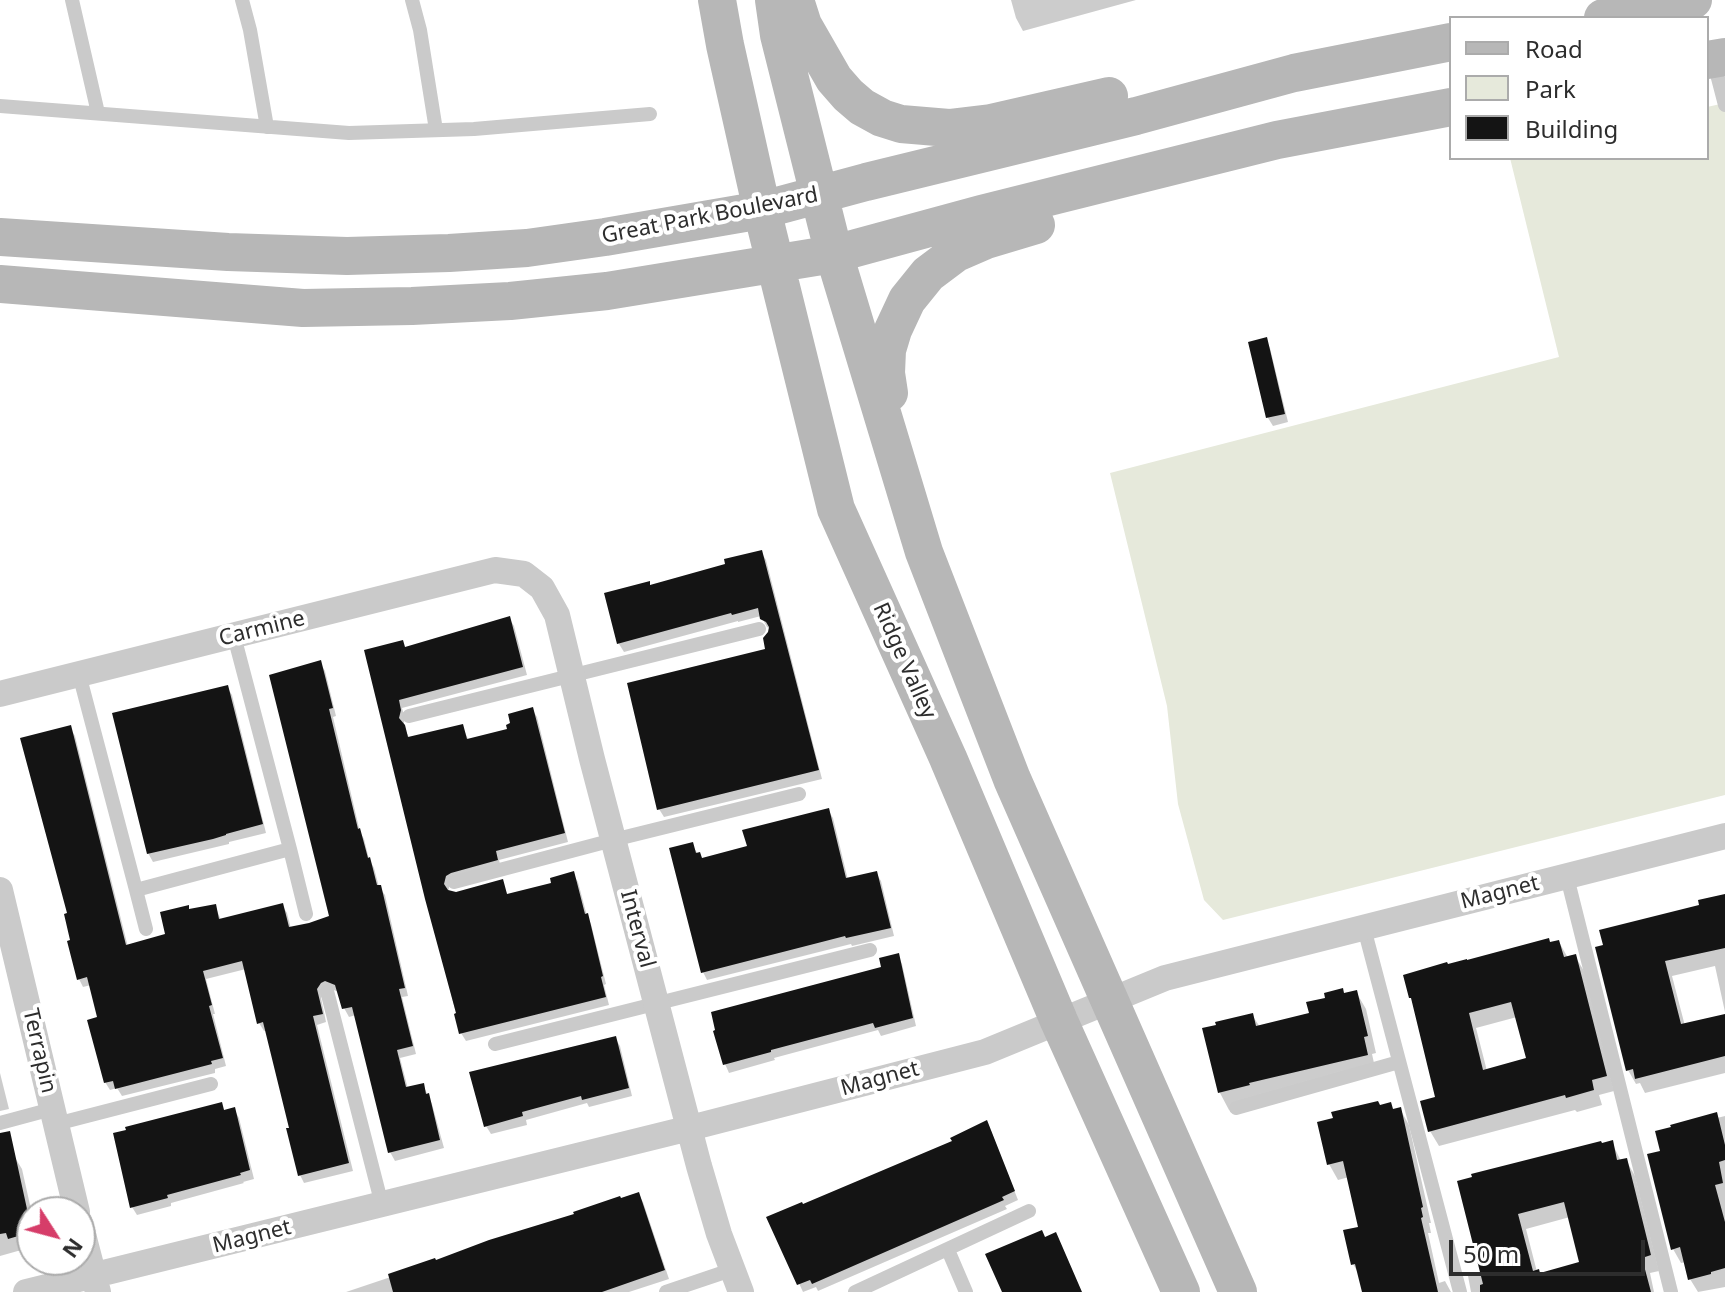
<!DOCTYPE html>
<style>
body{margin:0}
#map{position:relative;width:1725px;height:1292px;overflow:hidden;background:#fff;font-family:"Noto Sans",sans-serif}
canvas{display:block}
.legend{position:absolute;left:1449px;top:16px;width:260px;height:144px;box-sizing:border-box;background:#fff;border:2px solid #ababab;margin:0;padding:10px 14px;list-style:none;font-size:24px;color:#2d2d2d}
.legend li{display:flex;align-items:center;gap:16px;height:40px}
.legend b{width:40px;border:2px solid #ababab}
.north{position:absolute;left:16px;top:1196px;width:80px;height:80px;box-sizing:border-box;background:#fff;border:2px solid #ababab;border-radius:50%;rotate:126deg;font-size:22px;font-weight:700;line-height:32px;text-align:center;color:#2d2d2d}
.north::after{content:'';display:block;margin:auto;width:28px;height:36px;background:#d63d69;clip-path:polygon(50% 0,100% 100%,50% 72%,0 100%)}
.scale{position:absolute;left:1449px;top:1240px;width:196px;height:36px;box-sizing:border-box;border:4px solid #2d2d2d;border-top:0;padding-left:10px;font-size:24px;line-height:28px;white-space:nowrap;color:#2d2d2d;-webkit-text-stroke:6px #fff;paint-order:stroke}
</style>
<div id="map">
<canvas width="1725" height="1292"></canvas>
<ul class="legend">
<li><b style="height:10px;background:#b7b7b7"></b>Road</li>
<li><b style="height:22px;background:#e6e9db"></b>Park</li>
<li><b style="height:22px;background:#141414"></b>Building</li>
</ul>
<div class="north">N</div>
<div class="scale">50 m</div>
</div>
<script>
const ctx = document.querySelector('canvas').getContext('2d');
ctx.lineJoin = 'round';
function fill(path, color) { ctx.fillStyle = color; ctx.fill(path, 'evenodd'); }
const toPath = rows => new Path2D(rows.map(r => 'M' + r).join(''));
function stroke(path, color, width, dash) { ctx.strokeStyle = color; ctx.lineWidth = width; ctx.lineCap = dash ? 'butt' : 'round'; ctx.setLineDash(dash || []); ctx.stroke(path); }
function write(font, color, halo, rows, align = 'center') {
  ctx.font = font + ' "Noto Sans",sans-serif'; ctx.lineWidth = 8; ctx.setLineDash([]); ctx.textBaseline = 'middle'; ctx.strokeStyle = halo; ctx.fillStyle = color; for (const [text, x, y, turn = 0] of rows) {
    ctx.save(); ctx.translate(x, y); ctx.rotate((+turn || 0) * Math.PI / 180); ctx.textAlign = isNaN(turn) ? turn : align; if (halo) ctx.strokeText(text, 0, 0); ctx.fillText(text, 0, 0); ctx.restore();
  }
}
const green = toPath([
 [1725,103,1725,795,1223,920,1204,900,1178,804,1167,706,1110,473,1559,357,1510,158,1707,158,1707,107]
]);
const shadow = toPath([
 [1011,0,1136,0,1023,31,1016,18],
 [1266,340,1270,348,1288,422,1273,426,1268,418,1250,344],
 [761,552,766,560,822,779,664,817,659,809,768,650,771,629,767,627,761,616,738,622,738,621,624,652,619,644,607,594,650,587,728,566],
 [509,618,514,626,527,675,402,708,405,719,403,726,410,739,462,726,469,741,509,730,532,709,537,717,568,842,499,860,501,868,450,884,448,892,456,894,502,882,508,896,553,885,573,874,578,882,587,916,591,924,606,984,604,985,609,1005,466,1041,461,1033,385,733,406,649],
 [320,663,325,671,336,716,333,717,360,832,364,839,369,859,374,868,379,887,385,895,408,996,402,997,416,1054,400,1058,408,1089,423,1085,432,1104,444,1148,395,1161,390,1152,356,1015,349,1017,344,1008,339,992,331,989,325,992,321,998,326,1022,317,1025,353,1171,304,1183,300,1175,291,1129,267,1030,264,1031,259,1023,246,969,206,979,215,1014,213,1014,226,1066,215,1069,215,1073,122,1096,117,1088,110,1090,105,1082,99,1018,91,985,83,987,79,979,69,915,70,728,75,736,128,947,168,936,190,911,215,906,221,920,282,905,287,913,291,929,332,917],
 [227,687,232,695,266,833,229,842,229,844,153,862,148,853],
 [828,810,833,818,848,880,876,873,881,881,894,936,852,946,851,944,707,980,703,972,692,845,702,860,749,848],
 [1725,896,1725,1012,1715,966,1672,976,1685,1026,1725,1017,1725,1073,1645,1093,1640,1083,1636,1084,1628,1070,1597,949],
 [1559,942,1568,958,1575,956,1584,971,1614,1091,1599,1095,1602,1105,1577,1112,1575,1110,1439,1146,1430,1131,1437,1098,1448,966],
 [1517,1017,1529,1060,1487,1071,1476,1028],
 [898,955,902,964,916,1026,881,1036,878,1030,774,1058,775,1060,729,1073,725,1064,883,969],
 [1356,992,1366,1009,1376,1053,1372,1054,1376,1072,1229,1110,1220,1093,1252,1015,1260,1027,1311,1015,1345,995],
 [615,1038,620,1046,632,1096,589,1107,587,1103,526,1120,527,1125,491,1134,486,1126],
 [0,1073,9,1109,0,1111],
 [221,1105,225,1112,234,1109,239,1118,254,1179,243,1182,244,1183,171,1203,171,1206,137,1215,132,1207],
 [1380,1107,1394,1111,1400,1109,1409,1125,1431,1223,1429,1223,1431,1233,1428,1233,1439,1283,1445,1281,1451,1292,1364,1292,1360,1276,1353,1264,1361,1228,1349,1177,1338,1180,1329,1164],
 [1725,1116,1725,1287,1698,1292,1690,1279,1686,1262,1681,1263,1673,1249,1663,1153,1717,1118],
 [991,1131,1018,1200,1005,1206,1007,1209,818,1291,816,1287,803,1292,769,1218,802,1207],
 [1612,1143,1621,1161,1626,1160,1635,1176,1659,1271,1650,1273,1654,1292,1471,1292,1468,1276,1481,1273,1458,1182],
 [1570,1217,1582,1264,1540,1275,1537,1272,1526,1229],
 [0,1150,14,1156,22,1169,32,1214,32,1247,0,1256],
 [638,1194,643,1202,669,1279,629,1292,346,1292]
]);
const building = toPath([
 [1267,337,1285,414,1266,418,1248,342],
 [762,550,819,770,657,810,627,683,765,649,763,638,768,632,769,627,766,622,760,619,758,608,732,615,731,613,617,644,604,593,650,581,650,585,725,564,724,559],
 [510,616,523,667,399,700,401,710,399,718,405,725,408,737,463,724,467,739,507,729,506,725,510,723,508,714,533,707,565,833,496,851,498,860,451,873,446,876,444,884,448,890,456,892,503,879,507,894,551,883,550,878,574,871,585,914,588,913,603,976,601,977,606,997,459,1034,454,1014,456,1013,425,899,364,650,403,640,405,647],
 [321,660,333,708,329,709,358,829,360,828,368,858,370,857,377,885,381,885,405,988,399,989,413,1046,397,1050,406,1087,424,1083,426,1094,429,1093,440,1140,388,1153,352,1007,342,1009,335,985,325,981,321,983,317,989,323,1014,313,1016,349,1163,298,1176,286,1128,289,1128,263,1022,257,1024,242,961,203,971,212,1005,209,1006,223,1058,211,1061,212,1064,115,1089,113,1081,104,1083,87,1020,97,1017,87,977,77,980,67,941,70,940,64,914,67,913,20,738,71,725,126,945,165,934,160,912,189,905,189,909,216,904,219,919,283,903,289,927,309,923,329,916,269,675],
 [228,685,263,824,226,834,226,835,213,839,147,854,112,713],
 [829,808,846,878,877,871,891,928,846,938,845,936,701,973,669,848,693,842,696,853,700,852,702,858,747,846,742,830],
 [1725,894,1725,948,1665,961,1681,1024,1725,1014,1725,1056,1635,1079,1633,1069,1626,1071,1595,947,1603,945,1599,930,1699,905,1698,900],
 [1549,938,1550,942,1559,940,1564,957,1576,954,1607,1076,1592,1080,1594,1090,1566,1098,1565,1095,1428,1132,1420,1101,1435,1097,1411,998,1409,998,1403,975,1447,962,1448,964,1467,959,1467,960],
 [1511,1002,1526,1058,1483,1070,1469,1013],
 [899,953,913,1018,875,1028,873,1023,771,1050,771,1052,723,1065,713,1031,715,1030,711,1012,881,967,879,958],
 [1343,988,1344,993,1357,990,1368,1036,1364,1037,1368,1055,1249,1083,1250,1085,1218,1093,1202,1028,1216,1025,1215,1022,1253,1013,1256,1026,1309,1013,1306,1002,1325,998,1324,993],
 [616,1036,629,1088,582,1100,581,1096,522,1112,523,1116,484,1127,469,1072],
 [1378,1101,1380,1105,1391,1102,1393,1109,1401,1107,1423,1207,1421,1208,1423,1217,1421,1218,1438,1292,1362,1292,1355,1264,1351,1265,1343,1230,1358,1227,1343,1161,1327,1165,1317,1122,1333,1118,1331,1112],
 [222,1102,224,1110,235,1107,250,1170,240,1173,241,1175,167,1195,168,1198,130,1208,113,1133,126,1130,125,1127],
 [1717,1112,1725,1145,1725,1160,1719,1162,1723,1183,1715,1185,1725,1222,1725,1268,1711,1272,1711,1274,1688,1280,1680,1247,1671,1250,1647,1154,1660,1151,1655,1131,1671,1127,1670,1125],
 [987,1120,1015,1191,1002,1197,1004,1200,812,1284,810,1280,797,1285,766,1217,802,1202,803,1204,952,1141,950,1138],
 [10,1131,32,1232,8,1239,6,1233,0,1234,0,1133],
 [1613,1140,1617,1160,1627,1158,1651,1255,1642,1258,1651,1292,1480,1292,1480,1285,1483,1284,1457,1181,1472,1177,1471,1174,1601,1141,1602,1143],
 [1564,1202,1579,1262,1540,1273,1539,1269,1533,1271,1518,1214],
 [639,1192,665,1270,602,1292,393,1292,388,1274,435,1258,436,1260,489,1240,574,1214,573,1212,620,1196,621,1198],
 [1042,1230,1045,1237,1056,1232,1082,1292,1002,1292,985,1254]
]);
const lane = toPath([
 [72,0,98,113],
 [242,0,250,30,267,127],
 [412,0,420,30,436,130],
 [1713,59,1725,105],
 [0,106,349,133,474,129,650,114],
 [79,674,136,890,290,849,234,636],
 [409,716,759,629],
 [290,849,306,914],
 [1567,877,1671,1292],
 [454,882,613,840,799,794],
 [136,890,146,929],
 [1364,928,1460,1292],
 [327,991,382,1205],
 [495,1044,870,950],
 [1236,1108,1399,1062],
 [0,1123,52,1109],
 [56,1124,211,1084],
 [948,1250,966,1292],
 [666,1292,731,1270],
 [855,1292,1029,1211]
]);
const street = toPath([
 [0,694,495,570,524,574,542,588,557,615,592,759,699,1166,719,1234,741,1292],
 [0,890,77,1212],
 [80,1223,98,1292],
 [26,1292,690,1128,985,1052,1165,978,1725,836]
]);
const secondary = toPath([
 [717,0,725,45,762,210,836,509,948,758,1059,1021,1181,1292],
 [774,0,779,35,834,254,924,552,1012,779,1238,1292],
 [795,0,803,25,834,79,848,95,862,107,882,118,901,124,949,128,991,123,1109,96],
 [1603,18,1693,0],
 [1707,60,1725,57],
 [0,237,228,252,347,256,449,253,527,248,605,237,762,210,866,182,1136,116,1294,73,1451,42],
 [0,284,303,308,412,306,510,301,607,291,834,254,981,214,1277,140,1451,107],
 [889,393,886,373,887,350,893,330,907,300,928,274,956,253,986,240,1036,225]
]);
const streetNames = [
 ["Great Park Boulevard",710,216,-11],
 ["Carmine",262,629,-14],
 ["Ridge Valley",904,661,66],
 ["Magnet",1500,893,-14],
 ["Interval",637,929,75],
 ["Terrapin",39,1051,77],
 ["Magnet",880,1079,-15],
 ["Magnet",252,1237,-14]
];
fill(green, '#e6e9db');
fill(shadow, '#0003');
fill(building, '#141414');
stroke(lane, '#cacaca', 14);
stroke(street, '#cacaca', 26);
stroke(secondary, '#b7b7b7', 38);
write('22px', '#2d2d2d', '#fff', streetNames);
</script>
